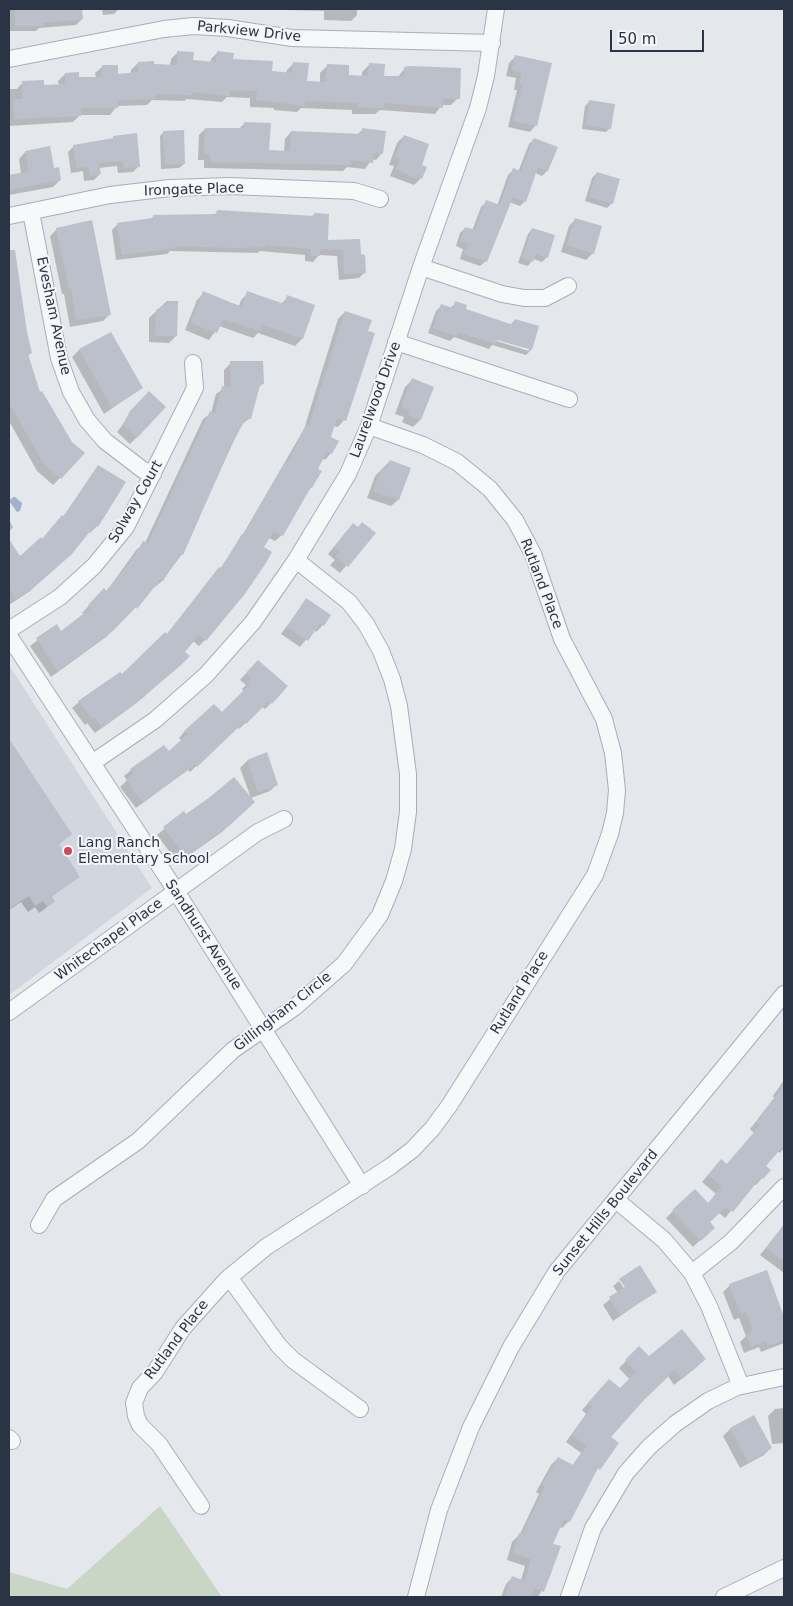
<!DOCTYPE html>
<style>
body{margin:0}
#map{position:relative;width:793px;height:1606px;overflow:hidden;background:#e4e7ec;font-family:"DejaVu Sans",sans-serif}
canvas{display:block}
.frame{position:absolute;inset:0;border:10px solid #2b3445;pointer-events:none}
.scale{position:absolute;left:610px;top:30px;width:94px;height:22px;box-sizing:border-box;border:2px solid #2b3445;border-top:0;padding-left:6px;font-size:15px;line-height:18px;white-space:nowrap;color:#2b3445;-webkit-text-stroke:4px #f4f6f9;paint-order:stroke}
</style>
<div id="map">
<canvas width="793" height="1606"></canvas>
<div class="frame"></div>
<div class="scale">50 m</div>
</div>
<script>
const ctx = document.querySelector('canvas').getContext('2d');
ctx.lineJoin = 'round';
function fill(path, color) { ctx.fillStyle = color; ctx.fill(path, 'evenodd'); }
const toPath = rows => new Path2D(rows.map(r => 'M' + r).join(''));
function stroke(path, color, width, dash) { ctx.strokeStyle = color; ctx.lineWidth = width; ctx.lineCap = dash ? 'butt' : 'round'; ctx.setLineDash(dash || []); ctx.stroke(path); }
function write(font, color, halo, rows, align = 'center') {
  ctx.font = font + ' "DejaVu Sans",sans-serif'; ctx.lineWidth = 4; ctx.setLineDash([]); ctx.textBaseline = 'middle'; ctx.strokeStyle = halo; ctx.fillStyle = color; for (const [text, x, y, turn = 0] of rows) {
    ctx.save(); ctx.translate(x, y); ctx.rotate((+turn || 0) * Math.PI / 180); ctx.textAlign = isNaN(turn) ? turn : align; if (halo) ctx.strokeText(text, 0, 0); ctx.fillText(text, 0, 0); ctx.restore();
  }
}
const built = toPath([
 [9,665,152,888,9,995]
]);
const green = toPath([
 [160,1506,222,1597,9,1597,9,1572,67,1589]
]);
const water = toPath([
 [13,497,15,497,22,503,20,511,17,512,9,501]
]);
const shadow = toPath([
 [9,9,84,9,81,9,82,19,76,25,39,28,36,31,9,31],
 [102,9,123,9,119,9,114,14,103,15],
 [247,9,357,9,357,15,351,21,324,20,324,11],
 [178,52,192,61,210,63,211,59,218,52,232,61,271,73,286,74,287,70,294,63,306,83,320,83,320,73,327,66,348,77,362,77,362,72,369,65,383,77,398,77,405,68,458,98,451,105,442,105,435,114,380,110,375,114,352,114,352,110,301,108,297,112,274,110,274,108,250,107,250,98,227,97,222,102,187,99,184,101,152,100,147,105,117,106,110,115,80,115,73,122,9,126,9,89,17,89,23,82,43,86,59,85,58,81,65,74,78,78,96,78,95,73,102,67,117,75,131,74,131,70,138,63,170,66,171,59],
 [515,57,550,64,535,126,530,132,508,127,517,90,514,90,516,78,506,76,509,63],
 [590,101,610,128,606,132,582,129,585,106],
 [245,123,268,152,284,152,285,139,291,132,357,135,363,129,382,153,376,160,372,159,365,169,347,167,343,171,204,168,204,160,198,160,199,135,205,129,239,129],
 [164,132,184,164,179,168,161,169,160,136],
 [404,136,420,166,421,178,414,185,390,176,394,166,389,165,397,143],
 [114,137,139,166,133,172,118,173,117,166,99,168,100,174,94,180,84,181,83,171,71,173,68,152,74,146,111,140],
 [534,139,547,171,542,176,535,173,525,201,520,206,509,202,486,261,480,266,460,259,463,249,456,246,460,233,465,228,472,231,481,207,486,202,497,206,508,175,513,170,518,172,529,144],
 [25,152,53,169,60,180,53,187,9,195,9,175,9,177,21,174,19,159],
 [597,173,612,203,607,208,585,201,592,178],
 [217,212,311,218,314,214,327,241,360,255,365,272,359,278,339,280,337,256,319,255,313,262,305,261,305,255,260,251,258,253,170,251,167,254,116,260,112,230,118,224,150,219,154,216,213,216],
 [576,219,593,253,586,260,561,252,569,226],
 [57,229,110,314,103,321,70,327,64,294,62,294,50,236],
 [532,229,547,257,542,262,533,259,528,266,518,263,528,234],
 [9,250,12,250,16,264,26,332,31,353,27,357,60,478,53,485,37,471,9,421],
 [204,293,239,306,241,300,248,293,281,304,288,297,302,339,295,346,258,333,253,338,219,326,209,340,185,330,197,300],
 [166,302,176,302,176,336,169,343,149,342,149,318],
 [456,303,464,310,510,325,515,320,538,327,531,350,526,355,492,345,489,349,454,337,450,341,428,333,436,311,441,306,450,308],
 [491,337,529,348,529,351,490,339],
 [345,312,344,420,338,427,333,426,329,438,331,453,325,460,322,458,317,470,320,472,311,488,306,494,282,535,275,541,269,538,205,640,199,646,193,641,144,697,95,733,87,723,85,725,72,708,79,702,122,676,166,635,220,569,242,536,304,429,338,319],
 [111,334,141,388,104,414,72,357,79,350],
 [231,363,262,384,258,389,250,418,241,425,182,554,162,581,155,587,153,586,129,614,106,637,51,677,30,646,56,626,61,633,85,615,82,613,104,590,106,592,137,549,145,543,203,419,211,413,216,394,224,388,224,370],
 [412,380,432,388,420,420,413,427,402,422,404,417,395,414,405,387],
 [142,400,137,437,130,444,117,432],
 [390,461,410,468,398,500,391,506,367,498,375,476],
 [98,466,97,526,90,533,88,532,63,560,30,591,9,605,9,541,20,558,42,540,63,517],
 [9,520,13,527,9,532],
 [357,529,374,533,340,573,330,565,335,560,328,554,346,532],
 [306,600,323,625,316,632,314,630,300,647,281,634],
 [251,668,271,703,265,709,262,707,239,729,237,727,190,772,188,770,136,808,120,787,127,780,124,776,131,770,169,753,182,741,179,738,185,731,222,714,244,692,242,689,246,685,240,680],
 [9,739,70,834,58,845,78,877,51,897,54,902,39,913,35,907,28,912,21,902,9,910],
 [266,754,277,784,270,791,251,798,240,768,247,761],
 [247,809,222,832,178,863,157,835,183,813,185,815],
 [784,1080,784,1148,780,1153,777,1151,765,1166,762,1178,756,1185,754,1184,725,1218,719,1213,708,1223,713,1228,693,1247,666,1218,673,1211,708,1204,716,1194,702,1182,714,1168,726,1165,754,1133,750,1129,774,1098,773,1096],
 [784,1225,784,1273,760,1255],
 [767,1271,784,1320,784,1343,761,1352,759,1347,744,1353,740,1342,746,1336,739,1318,734,1320,723,1292,730,1285],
 [619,1281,627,1293,655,1292,613,1321,603,1305,618,1293,613,1286],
 [639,1348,648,1358,698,1366,674,1385,668,1376,641,1401,609,1438,617,1443,592,1477,569,1521,562,1528,559,1527,551,1544,559,1547,550,1576,538,1597,501,1597,506,1584,513,1577,521,1580,525,1566,507,1560,512,1542,520,1534,539,1494,536,1492,551,1465,558,1458,572,1466,581,1453,566,1442,586,1414,582,1410,602,1387,620,1390,630,1380,619,1368],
 [784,1408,784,1443,772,1444,768,1416,775,1409],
 [754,1416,771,1448,764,1455,740,1468,723,1436,730,1429]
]);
const building = toPath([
 [15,9,82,9,83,19,43,23,43,26,15,26],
 [177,51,194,52,193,60,216,62,217,51,234,53,233,59,273,61,272,71,292,73,293,62,309,63,307,81,326,82,327,64,349,65,349,75,368,76,369,63,385,64,384,76,404,76,404,67,410,66,461,68,460,99,443,98,443,108,384,103,384,108,358,107,358,103,305,101,305,106,256,100,257,91,230,90,230,96,192,92,192,95,155,94,155,99,118,100,118,108,81,108,81,116,14,119,13,99,23,99,22,81,44,80,44,85,65,84,65,73,79,72,79,77,102,77,102,65,118,65,118,74,138,72,138,62,154,61,154,64,177,65],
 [515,55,552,63,537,126,513,121,522,85,519,84,522,73,512,70],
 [589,100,615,104,611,129,586,125],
 [244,122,271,123,269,150,290,151,291,131,362,134,362,128,386,131,383,154,374,153,373,163,351,160,351,165,210,162,210,154,204,154,205,128,244,128],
 [184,130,185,164,165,165,163,131],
 [137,133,140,167,123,168,123,161,99,163,101,174,90,176,88,166,77,168,73,145,114,138,113,136],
 [404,135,429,144,422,165,427,167,422,179,418,177,417,179,396,169,400,159,395,158],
 [534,138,558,147,548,171,538,167,526,202,513,197,487,262,464,254,468,244,460,241,465,227,475,230,486,200,500,205,513,168,521,171],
 [50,146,54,168,59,167,61,180,9,190,9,175,29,171,25,151],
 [597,172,620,179,613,204,589,197],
 [217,210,314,216,314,213,329,214,328,240,360,239,361,254,365,255,366,273,344,274,343,250,320,249,320,256,310,256,311,249,302,248,266,245,266,247,236,248,175,246,175,248,122,255,117,223,153,218,153,215,216,214],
 [575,218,602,226,594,254,567,245],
 [92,220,111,315,76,320,71,288,69,288,56,228],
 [532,228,555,235,548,258,536,254,533,262,522,258],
 [9,250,15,250,27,332,32,353,28,354,40,392,42,391,72,442,85,453,61,479,44,464,9,403],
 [203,291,242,307,247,291,284,304,287,295,315,305,303,339,263,325,261,331,223,319,217,333,191,323],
 [166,301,178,301,177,336,155,336,156,310,167,304],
 [455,301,467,305,466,309,513,325,515,319,539,326,532,350,497,340,495,344,458,332,457,336,433,328,441,304,453,308],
 [345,311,372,320,368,331,375,333,346,421,337,418,331,437,339,441,332,454,327,451,318,469,322,471,312,488,311,487,283,536,274,531,264,547,272,552,266,563,244,595,206,641,199,635,185,652,190,656,181,665,134,705,102,728,94,717,92,719,78,701,120,672,122,674,165,632,167,634,219,567,221,568,242,534,244,535,274,481,286,461,288,462,306,425,309,426],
 [111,332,143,388,112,408,79,349],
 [230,361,263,361,264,384,260,385,251,419,246,418,231,446,183,555,180,554,163,581,160,580,137,609,136,607,114,630,58,671,36,638,57,624,61,631,91,608,88,605,104,588,106,591,132,560,143,541,148,543,210,411,215,413,222,386,231,388],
 [412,378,434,387,421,420,408,415,410,410,401,407],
 [149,391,166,407,137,438,123,424,130,411],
 [390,460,411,468,399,500,373,491,382,468,386,469],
 [98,465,126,482,98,527,95,525,72,554,38,584,16,599,9,588,9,539,20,556,41,537,42,539,62,515,64,516],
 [362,522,376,533,348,567,336,557,340,552,334,547,353,523,358,527],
 [306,598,331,615,324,626,320,623,308,641,287,627],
 [258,660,288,686,272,704,269,701,246,724,244,722,197,767,195,764,143,803,126,779,134,774,130,769,164,745,169,751,188,734,184,731,214,704,222,712,250,684,247,682,251,678,246,673],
 [9,739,72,834,59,844,80,877,52,896,55,902,47,907,43,901,35,906,29,896,9,909],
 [267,752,278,785,258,792,247,760],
 [234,777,255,802,230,825,186,857,163,827,184,811,186,814,210,797],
 [784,1085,784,1145,766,1166,771,1170,763,1179,761,1177,733,1212,726,1207,710,1222,715,1228,701,1241,672,1210,695,1189,708,1203,722,1186,708,1175,721,1159,727,1164,760,1125,756,1122],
 [784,1224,784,1261,766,1248],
 [640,1265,657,1292,620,1315,609,1297,625,1287,619,1279],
 [767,1270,784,1317,784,1340,768,1346,766,1341,751,1347,746,1334,753,1331,746,1312,741,1314,729,1284],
 [682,1329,706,1359,682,1379,675,1370,644,1400,611,1437,619,1443,600,1470,598,1468,570,1522,564,1519,553,1544,561,1546,544,1592,535,1588,531,1597,504,1597,512,1576,525,1581,531,1559,513,1553,519,1533,522,1534,545,1486,542,1485,558,1457,573,1465,587,1446,572,1435,592,1406,588,1403,609,1379,620,1388,636,1372,625,1360,639,1346,649,1356],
 [754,1415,772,1448,748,1462,730,1428]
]);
const minor = toPath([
 [9,59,164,29,193,26,228,28,292,38,492,43],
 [31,212,59,358,71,392,87,420,105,441,143,470,153,474],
 [9,216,110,195,170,188,230,186,354,191,380,199],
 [421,267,502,294,524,298,545,298,568,286],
 [396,342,569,399],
 [9,630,60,597,94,566,126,527,195,388,193,363],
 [9,636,176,891,362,1186],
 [92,763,155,720,206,675,253,622,296,560,348,474,369,426,421,267,478,108,486,76,496,9],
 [9,1012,258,832,284,819],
 [616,1200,664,1240,692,1273,709,1306,741,1386],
 [39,1225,54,1199,138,1141,233,1050,295,1007,344,964,380,915,394,881,403,849,408,812,408,774,399,706,392,679,381,651,366,624,349,602,296,560],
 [692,1273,731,1242,784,1187],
 [229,1277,279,1346,293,1360,360,1409],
 [9,1438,12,1441],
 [201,1506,159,1444,140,1425,136,1416,134,1403,140,1388,155,1372,183,1328,226,1280,266,1247,391,1166,412,1150,432,1129,449,1106,595,875,610,834,615,813,617,790,613,753,604,719,562,639,533,554,515,520,490,489,457,462,423,445,369,426],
 [416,1597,439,1510,471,1427,511,1347,557,1271,784,994],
 [569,1597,593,1528,626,1473,649,1447,675,1424,708,1401,737,1387,784,1377],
 [724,1597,784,1568]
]);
const markers = [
 [68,851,5,"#d1495b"]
];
const streetNames = [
 ["Parkview Drive",249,32,6],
 ["Irongate Place",194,190,-2],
 ["Evesham Avenue",53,316,78],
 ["Laurelwood Drive",376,400,-70],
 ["Solway Court",136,502,-60],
 ["Rutland Place",541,584,69],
 ["Sandhurst Avenue",203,935,57],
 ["Whitechapel Place",109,940,-36],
 ["Rutland Place",520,993,-58],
 ["Gillingham Circle",283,1012,-38],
 ["Sunset Hills Boulevard",606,1213,-51],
 ["Rutland Place",177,1340,-53]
];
const poiNames = [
 ["Lang Ranch",78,843],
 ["Elementary School",78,859]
];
fill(built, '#d2d6de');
fill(green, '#c9d6c5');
fill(water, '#9fb4cc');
fill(shadow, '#0003');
fill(building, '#bbc0ca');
stroke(minor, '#a9aeb7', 18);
stroke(minor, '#f7f8fa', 16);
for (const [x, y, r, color] of markers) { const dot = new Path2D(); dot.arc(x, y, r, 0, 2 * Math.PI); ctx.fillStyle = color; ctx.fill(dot); stroke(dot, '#f4f6f9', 2); }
write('14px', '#2b3445', '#f4f6f9', streetNames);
write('14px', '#2b3445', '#f4f6f9', poiNames, 'left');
</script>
